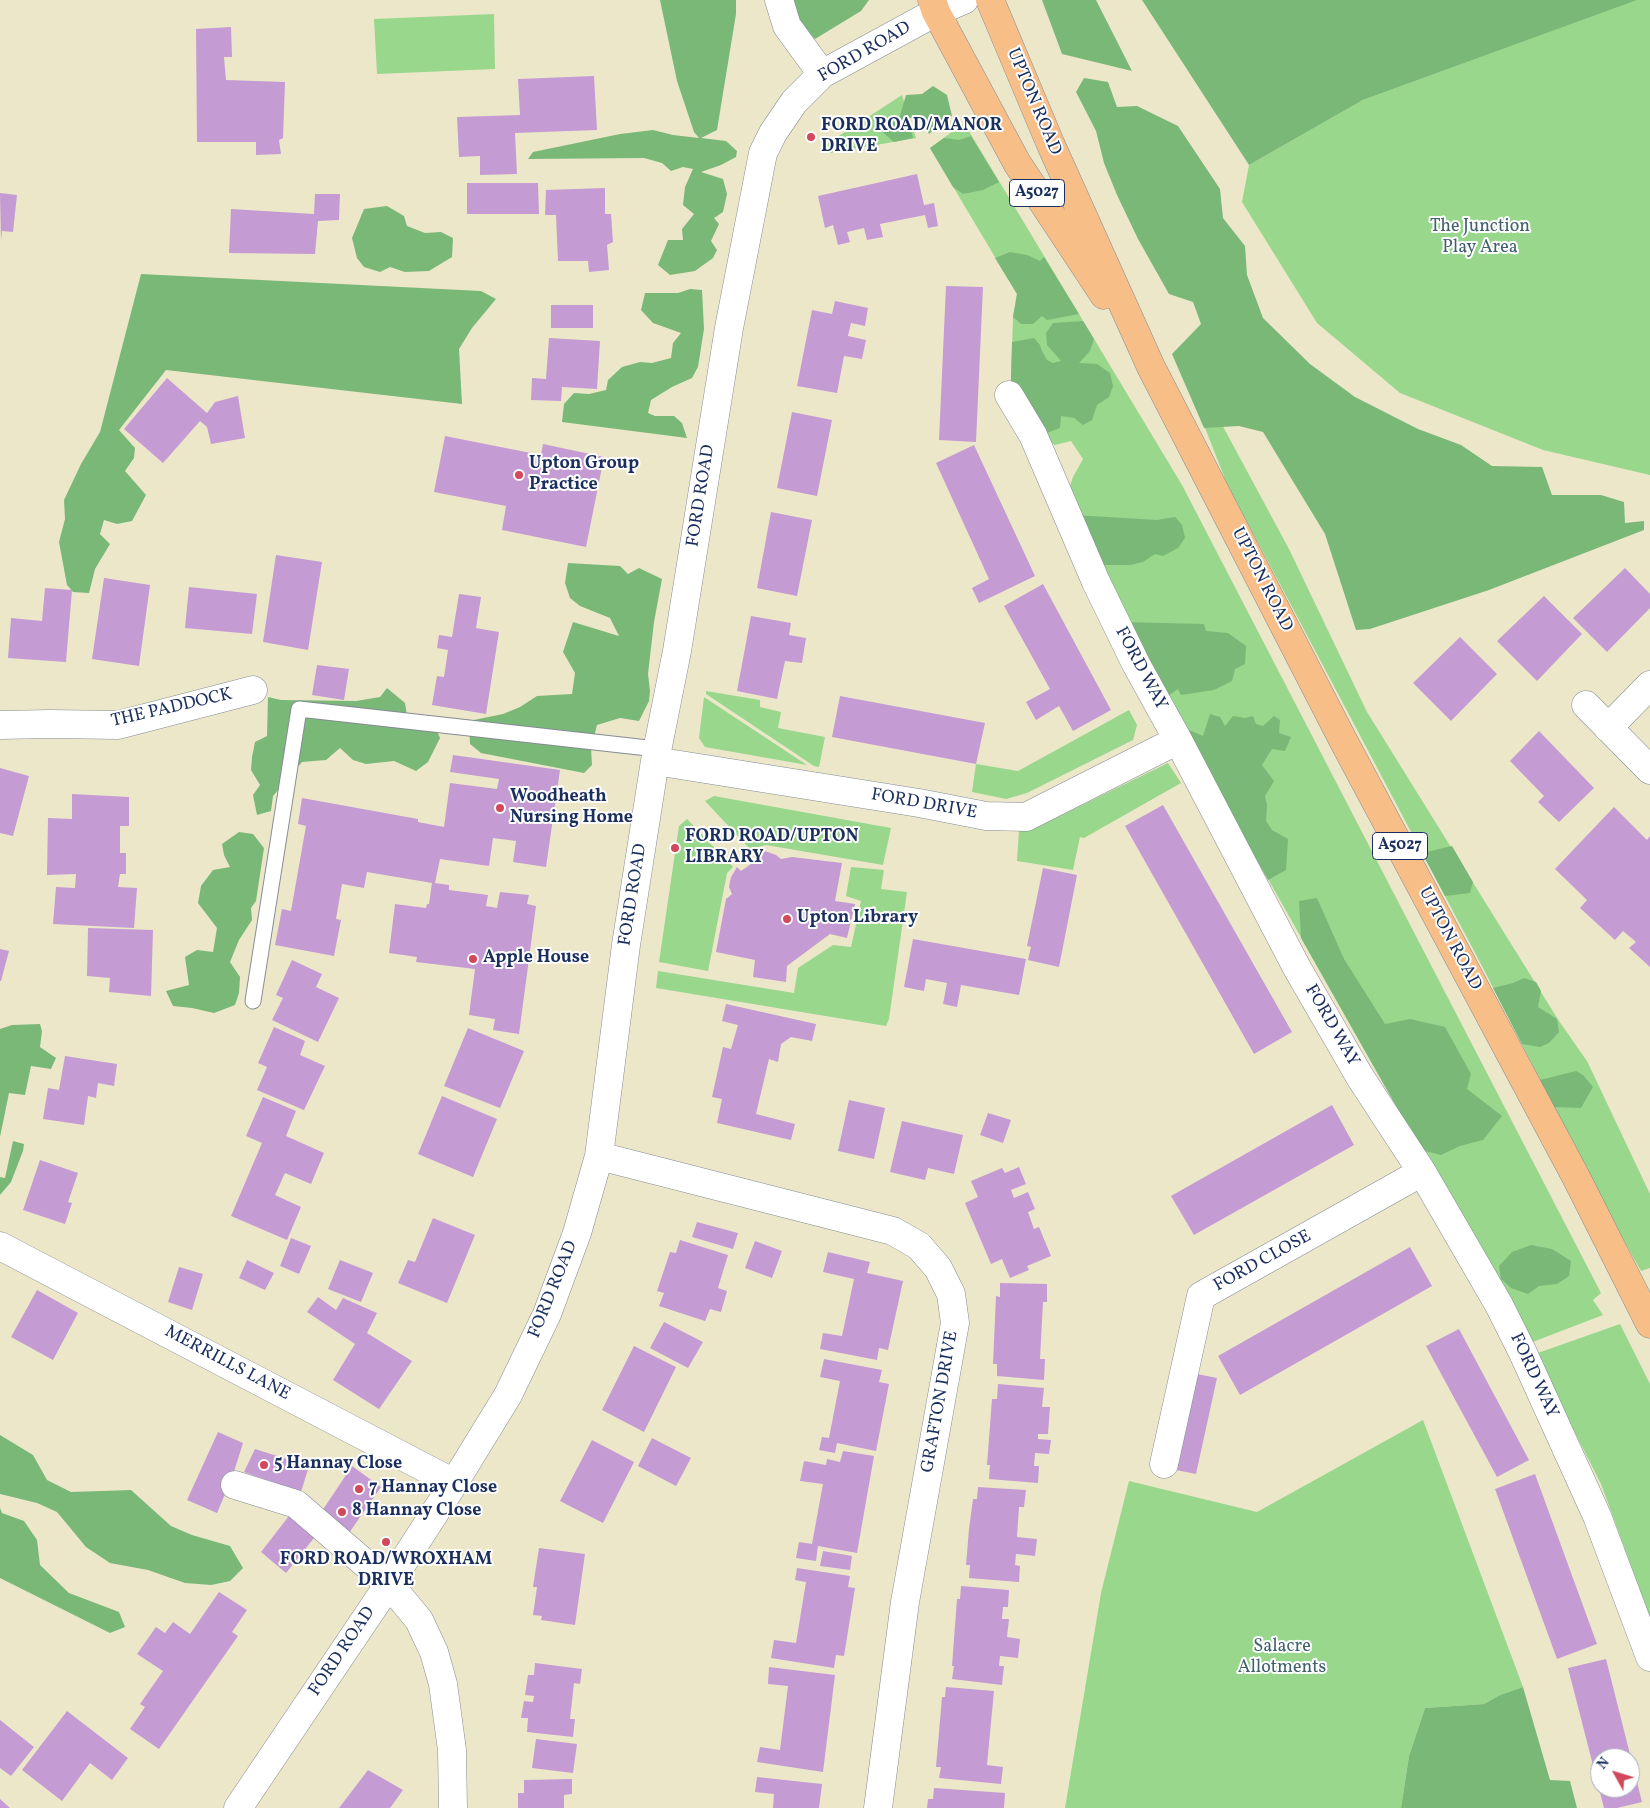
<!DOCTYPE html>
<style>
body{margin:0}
#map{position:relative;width:1650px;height:1808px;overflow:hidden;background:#ede7ca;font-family:Vollkorn,serif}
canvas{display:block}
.north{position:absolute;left:1590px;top:1748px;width:50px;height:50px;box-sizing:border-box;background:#fff;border:1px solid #a4acbf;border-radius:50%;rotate:309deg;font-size:14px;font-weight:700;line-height:20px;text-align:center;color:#1b2f5e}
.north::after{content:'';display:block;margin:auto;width:18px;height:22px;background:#d1495b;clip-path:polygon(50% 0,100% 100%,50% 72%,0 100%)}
</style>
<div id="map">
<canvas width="1650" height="1808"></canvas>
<div class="north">N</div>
</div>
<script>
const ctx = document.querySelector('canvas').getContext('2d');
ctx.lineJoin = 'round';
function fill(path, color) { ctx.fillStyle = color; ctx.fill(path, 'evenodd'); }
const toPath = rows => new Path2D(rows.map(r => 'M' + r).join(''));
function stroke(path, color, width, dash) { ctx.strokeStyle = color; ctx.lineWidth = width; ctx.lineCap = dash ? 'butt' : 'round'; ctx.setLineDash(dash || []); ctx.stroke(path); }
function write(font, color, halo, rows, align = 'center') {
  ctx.font = font + ' Vollkorn,serif'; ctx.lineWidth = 4; ctx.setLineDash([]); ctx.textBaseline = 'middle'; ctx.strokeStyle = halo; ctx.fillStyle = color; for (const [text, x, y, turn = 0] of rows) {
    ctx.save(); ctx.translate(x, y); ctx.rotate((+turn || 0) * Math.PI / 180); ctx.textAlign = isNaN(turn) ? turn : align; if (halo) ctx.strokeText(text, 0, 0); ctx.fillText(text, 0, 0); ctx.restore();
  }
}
const green = toPath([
 [1636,0,1650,0,1650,475,1543,450,1400,393,1317,323,1242,202,1249,165,1363,100],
 [494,14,495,69,377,74,374,19],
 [902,95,916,138,830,153,825,145],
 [964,123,1182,485,1601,1293,1593,1300,1603,1315,1530,1343,1123,622,1067,495,1073,477,1083,459,1071,441,1055,445,1010,415,1013,317,1017,294,930,148],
 [1213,408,1289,549,1367,712,1559,1021,1587,1061,1650,1194,1650,1268,1641,1271,1605,1207,1482,966,1227,484,1200,415],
 [706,691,760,700,760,707,781,712,778,728,825,737,819,767,814,766,706,694],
 [704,697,807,765,705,747,699,738],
 [1129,710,1137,725,1133,740,1027,793,1006,799,972,792,976,764,1018,771],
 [1168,763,1181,783,1084,838,1080,837,1073,870,1017,861,1019,831,1037,827],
 [714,796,891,828,883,865,766,845,750,849,705,801],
 [687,819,733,867,727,873,708,971,659,962,679,826],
 [851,867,884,870,881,889,907,892,889,1019,886,1026,656,988,658,971,794,993,798,968,833,945,851,947,861,901,846,896],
 [1620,1324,1650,1384,1650,1617,1601,1484,1535,1354],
 [1423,1420,1523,1687,1500,1695,1484,1704,1425,1708,1409,1756,1401,1808,1065,1808,1101,1593,1129,1481,1257,1512]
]);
const forest = toPath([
 [660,0,736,0,736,14,717,130,701,138,726,141,737,151,736,157,721,165,701,172,723,179,727,194,723,212,714,218,719,224,711,241,717,250,713,258,695,271,670,275,658,265,668,240,683,240,682,229,694,214,683,205,685,187,693,169,683,167,671,171,662,163,644,158,528,159,533,152,620,134,653,130,673,135,699,138,694,132,677,81],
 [794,0,869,0,861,11,815,39,800,24],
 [1042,0,1096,0,1132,71,1062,54],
 [1142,0,1637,0,1363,100,1249,165],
 [1084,78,1108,82,1117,107,1137,106,1178,126,1220,189,1223,218,1245,246,1247,275,1263,318,1310,364,1355,397,1418,429,1461,445,1492,466,1542,467,1552,495,1601,495,1624,502,1625,523,1644,521,1644,530,1489,590,1370,629,1356,630,1325,534,1263,432,1239,426,1204,428,1172,354,1201,324,1193,302,1169,294,1138,239,1117,195,1104,163,1096,131,1076,92],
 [933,86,947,95,952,116,929,134,923,122,907,117,913,138,894,142,880,130,899,119,906,95,922,94],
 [971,136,999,182,983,190,963,194,953,187,930,148,944,138,959,140],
 [387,206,404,216,407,226,425,233,441,232,453,238,452,257,429,271,405,272,390,267,380,272,364,267,357,258,352,238,364,209],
 [1010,252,1027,255,1040,261,1044,257,1079,314,1047,320,1042,316,1033,324,1021,324,1013,317,1017,294,995,258],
 [141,274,481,291,496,299,472,328,459,349,462,404,166,370,119,430,135,448,134,458,125,471,146,495,132,521,117,524,104,520,100,534,110,544,95,569,89,593,73,592,67,585,59,542,65,519,64,500,81,464,100,432],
 [690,289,702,290,704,329,698,367,692,378,672,387,651,400,648,413,655,416,674,416,682,423,687,438,562,422,564,404,574,393,589,394,606,390,608,380,622,367,640,362,652,363,671,358,673,343,681,333,653,323,641,310,645,293,678,293],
 [1083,321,1094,339,1090,351,1079,363,1097,364,1110,373,1113,386,1109,397,1097,405,1092,420,1083,425,1074,418,1061,416,1060,428,1047,433,1010,413,1012,342,1034,338,1040,345,1042,351,1047,360,1053,363,1061,361,1047,345,1046,333,1053,323],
 [1074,515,1157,520,1175,517,1182,525,1185,538,1178,548,1163,556,1155,554,1143,562,1130,565,1096,565],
 [568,563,620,566,628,574,639,568,662,579,654,622,648,674,650,691,649,701,639,721,620,718,597,725,591,749,592,765,584,773,481,753,470,744,469,721,503,714,520,707,537,696,572,694,575,673,563,652,573,622,619,636,610,618,580,606,570,598,565,583],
 [1123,622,1204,624,1206,631,1228,633,1246,646,1245,664,1235,669,1232,681,1214,690,1181,695,1178,689,1165,698],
 [387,688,405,703,408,721,435,726,440,738,428,762,416,771,394,761,366,764,353,760,340,748,326,760,302,762,273,796,271,811,257,815,253,795,260,785,251,770,252,757,255,742,267,736,268,697,281,700,356,701,380,697],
 [1210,714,1220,717,1225,726,1233,716,1245,718,1253,716,1256,724,1263,726,1274,716,1280,720,1279,733,1291,737,1285,751,1272,749,1262,765,1274,781,1265,796,1267,805,1266,821,1272,830,1288,839,1286,870,1268,880,1182,727,1203,736],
 [239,832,253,834,264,848,256,901,251,908,252,920,239,940,230,962,240,977,239,993,235,1005,214,1013,192,1008,173,1006,166,991,189,985,185,957,197,950,213,952,217,928,198,903,201,886,213,870,230,867,224,855,222,844],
 [1452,846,1473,882,1470,893,1445,896,1422,853],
 [1317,898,1344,959,1385,1024,1410,1019,1445,1027,1471,1074,1467,1089,1502,1116,1483,1140,1460,1146,1441,1155,1421,1150,1301,938,1299,901],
 [1524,978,1536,982,1541,991,1538,1007,1557,1019,1559,1032,1549,1043,1540,1047,1522,1044,1493,988,1513,983],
 [40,1024,42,1031,40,1047,56,1058,51,1069,31,1066,25,1095,9,1093,0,1137,0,1029,12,1025],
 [1576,1071,1583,1075,1593,1087,1581,1108,1554,1107,1540,1080],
 [13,1141,24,1144,23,1151,11,1182,0,1195,0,1177,5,1178],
 [1531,1245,1552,1249,1571,1261,1569,1276,1557,1284,1539,1286,1528,1294,1511,1288,1501,1279,1499,1266,1512,1252],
 [0,1435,33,1455,47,1480,71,1492,131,1490,171,1526,192,1535,230,1546,243,1568,230,1581,211,1585,185,1583,148,1570,110,1563,86,1547,57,1512,37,1503,0,1494],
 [0,1508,2,1513,24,1521,37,1540,40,1565,69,1593,119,1612,125,1627,110,1633,0,1578],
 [1523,1687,1550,1780,1570,1781,1577,1808,1401,1808,1409,1756,1425,1708,1484,1704,1500,1695]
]);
const building = toPath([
 [231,27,232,57,224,57,226,80,285,82,283,138,279,140,281,154,256,155,256,142,197,142,196,29],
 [594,76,597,130,515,133,517,174,480,175,480,156,459,157,457,117,520,115,518,79],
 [917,174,924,205,934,203,938,226,928,228,925,215,880,224,883,237,867,240,864,228,847,232,850,242,838,245,833,225,825,228,818,196],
 [467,183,538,183,539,214,467,214],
 [605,188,605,214,611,214,613,242,607,245,609,270,589,272,588,261,558,261,556,215,545,215,546,190],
 [0,193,17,195,13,232,2,231,1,240],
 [315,194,340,194,339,220,318,221,315,254,229,253,231,209,314,214],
 [946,286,983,287,976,442,939,440],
 [835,301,868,308,865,326,851,323,848,336,866,340,862,359,844,356,837,393,797,386,812,310,832,314],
 [551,305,593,305,593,328,551,328],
 [549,338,600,341,597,389,562,387,561,401,531,400,532,378,546,379],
 [167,378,207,413,215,402,238,396,245,438,211,444,207,427,200,421,163,463,124,429],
 [792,412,832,420,817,496,777,488],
 [445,436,541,455,543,444,604,457,586,547,502,530,506,506,434,492],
 [974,445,1035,576,979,603,972,588,989,579,936,463],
 [771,512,812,520,797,596,757,588],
 [276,555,322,562,308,650,263,642],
 [1625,568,1650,594,1650,608,1607,652,1573,618],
 [104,578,150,585,139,666,92,659],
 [1043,584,1111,710,1073,731,1059,706,1036,720,1026,702,1050,689,1004,606],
 [189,587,257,594,252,634,185,628],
 [45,588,72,590,66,662,8,658,11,618,42,621],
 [459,594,481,597,476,628,499,632,486,714,432,705,437,676,444,677,448,650,437,648,439,635,452,637],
 [1544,596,1582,634,1537,681,1497,641],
 [751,616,791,623,789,635,806,638,802,663,785,661,777,699,737,691],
 [1460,637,1497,674,1451,721,1413,683],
 [317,665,349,669,344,700,312,695],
 [840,696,985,723,976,764,832,737],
 [1539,731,1594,788,1559,822,1538,802,1544,796,1510,761],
 [453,755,560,770,546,867,513,862,516,841,493,838,489,866,440,859,435,883,449,885,449,890,488,895,486,906,497,908,500,892,529,895,527,904,536,906,519,1034,493,1030,495,1019,469,1015,475,969,416,962,417,957,389,953,395,904,426,908,427,904,429,904,432,883,367,872,364,888,342,884,336,919,341,920,334,956,275,945,282,909,291,911,306,826,298,824,302,798,418,819,418,822,444,827,450,783,497,789,499,779,450,772],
 [0,768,29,776,13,836,0,833],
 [72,794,129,797,129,826,120,826,120,853,126,853,126,874,120,874,118,887,137,888,134,928,53,924,56,887,75,888,76,874,47,875,48,818,72,819],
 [1163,805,1292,1032,1254,1054,1125,826],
 [1614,807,1647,840,1650,836,1650,967,1629,948,1636,942,1623,931,1615,940,1580,908,1587,900,1555,869],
 [765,851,776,855,781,859,792,857,842,863,835,901,855,904,847,938,830,934,787,966,786,982,753,977,755,960,716,952,726,899,732,894,729,887,731,877,737,867,741,871,758,859,754,854],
 [1043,868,1077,875,1059,967,1028,960,1031,947,1027,946],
 [88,928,153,930,151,996,109,992,110,978,87,976],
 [913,939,1026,959,1019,995,961,985,957,1007,943,1004,947,983,926,979,924,991,904,987],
 [0,949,9,951,1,981,0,981],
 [292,960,322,974,316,987,339,998,318,1042,272,1020,283,998,276,995],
 [726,1004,816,1024,812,1041,791,1037,781,1044,778,1062,769,1059,756,1114,795,1124,791,1140,717,1123,722,1099,712,1097,723,1047,731,1049,738,1025,722,1021],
 [274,1027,305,1041,300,1055,325,1066,304,1110,257,1090,267,1067,258,1063],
 [468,1028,524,1051,500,1108,444,1086],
 [65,1056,117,1064,114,1086,98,1083,96,1098,88,1096,84,1125,43,1119,48,1088,59,1090],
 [442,1096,497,1119,473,1177,418,1154],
 [263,1097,296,1111,286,1136,324,1153,311,1184,285,1173,275,1195,301,1207,287,1240,231,1216,262,1143,246,1136],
 [849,1100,885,1108,874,1159,838,1151],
 [1332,1105,1354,1145,1194,1235,1171,1196],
 [988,1113,1011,1120,1003,1143,980,1135],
 [902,1121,963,1135,954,1174,928,1168,925,1180,890,1172],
 [40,1160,78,1173,68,1202,72,1203,65,1224,23,1210],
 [1019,1167,1026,1184,1011,1190,1014,1198,1028,1192,1035,1209,1028,1212,1034,1229,1039,1227,1051,1256,1027,1266,1029,1270,1010,1278,1002,1259,991,1264,965,1203,978,1197,971,1181,1002,1168,1005,1173],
 [433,1218,475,1235,447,1303,398,1283,408,1260,415,1262],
 [697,1222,738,1233,733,1249,692,1237],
 [291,1238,311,1246,299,1274,280,1266],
 [680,1240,728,1255,718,1288,727,1291,721,1312,710,1309,705,1321,659,1306,664,1293,657,1291,670,1252,676,1253],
 [755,1241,782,1251,772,1278,745,1268],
 [1410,1247,1432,1286,1240,1395,1218,1356],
 [828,1252,870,1262,867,1273,903,1281,888,1350,879,1348,877,1360,820,1349,823,1333,842,1336,854,1279,823,1272],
 [247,1260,274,1273,265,1290,239,1278],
 [340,1260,373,1273,361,1302,328,1289],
 [179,1267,203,1274,192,1310,168,1302],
 [1000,1283,1047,1284,1047,1302,1043,1302,1040,1359,1045,1359,1044,1380,997,1376,997,1364,993,1364,996,1296,1000,1297],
 [37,1290,78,1313,53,1360,11,1337],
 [318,1297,336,1310,343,1298,377,1313,367,1333,412,1361,379,1409,333,1380,355,1344,307,1312],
 [664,1322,703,1342,688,1368,650,1348],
 [1459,1329,1529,1460,1497,1477,1426,1346],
 [634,1346,676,1367,644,1432,602,1410],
 [824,1359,882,1370,879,1382,889,1384,876,1451,837,1443,835,1453,819,1450,822,1437,829,1438,840,1381,820,1377],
 [1197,1374,1217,1378,1196,1474,1176,1470],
 [998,1384,1044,1388,1042,1407,1050,1407,1048,1434,1038,1434,1038,1439,1051,1440,1049,1454,1035,1453,1034,1466,1039,1466,1038,1483,989,1479,990,1465,987,1465,992,1399,997,1399],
 [218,1432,243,1443,232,1478,217,1513,187,1500],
 [652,1438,691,1458,676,1486,638,1466],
 [592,1440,634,1462,603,1523,560,1501],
 [255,1449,309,1466,301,1492,244,1472],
 [843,1451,874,1456,857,1553,818,1546,816,1561,796,1558,799,1542,812,1544,823,1484,800,1481,804,1461,826,1465,827,1459,840,1462],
 [352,1466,381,1487,349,1533,320,1514],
 [1535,1474,1597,1644,1557,1659,1495,1489],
 [978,1487,1026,1490,1024,1507,1019,1507,1017,1537,1037,1539,1035,1556,1016,1554,1015,1565,1020,1566,1019,1582,969,1578,970,1565,966,1565,969,1529,973,1499,977,1499],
 [292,1512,318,1533,286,1573,261,1552],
 [539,1548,585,1554,575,1625,541,1620,542,1616,533,1615,537,1587,533,1587],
 [823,1551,852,1556,850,1570,820,1566],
 [797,1568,850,1576,848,1587,855,1588,844,1656,836,1655,834,1668,771,1658,774,1640,796,1643,806,1582,795,1580],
 [961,1586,1009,1590,1008,1607,1003,1607,1002,1619,1009,1619,1007,1637,1020,1639,1018,1658,1000,1656,999,1666,1004,1666,1002,1685,952,1679,954,1666,952,1666,957,1599,960,1599],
 [219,1592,247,1610,232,1632,238,1636,159,1749,130,1729,145,1707,140,1704,163,1671,137,1654,156,1627,165,1633,173,1622,190,1634],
 [1606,1659,1642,1802,1617,1808,1604,1808,1568,1668],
 [1600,1758,1630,1758,1630,1788,1600,1788],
 [535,1663,582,1669,580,1684,574,1683,570,1719,575,1719,573,1737,527,1732,528,1718,521,1718,524,1701,533,1702,534,1696,525,1695,528,1675,534,1675],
 [769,1667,835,1675,823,1772,757,1762,760,1747,780,1750,788,1686,768,1684],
 [946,1687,994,1691,987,1765,1003,1767,1001,1784,939,1778,941,1767,936,1767,942,1697,945,1697],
 [67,1711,128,1758,112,1780,90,1763,62,1801,22,1770],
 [0,1720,34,1747,11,1776,0,1768],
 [536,1739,577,1744,573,1773,532,1768],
 [368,1770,403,1790,390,1808,339,1808],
 [757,1777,822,1784,819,1808,773,1808,774,1794,755,1792],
 [572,1779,572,1794,564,1795,564,1808,518,1808,518,1793,524,1793,524,1780],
 [934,1788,1005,1793,1004,1808,927,1808,928,1799,933,1799],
 [0,1799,10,1808,0,1808]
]);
const service = toPath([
 [253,1001,299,709,657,749]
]);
const minor = toPath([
 [779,0,787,26,822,74],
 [1009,395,1033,435,1096,582,1136,664,1178,740,1297,968,1360,1077,1422,1172,1499,1305,1523,1353,1597,1516,1650,1657],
 [1586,705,1650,770],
 [0,725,50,724,118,725,253,690],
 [1608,728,1650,685],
 [655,761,919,803,986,816,1026,817,1178,740],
 [599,1156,893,1231,919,1246,938,1268,951,1294,955,1323,905,1602,878,1808],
 [0,1246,454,1483],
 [1164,1464,1201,1296,1422,1172],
 [235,1485,296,1504,389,1584,419,1620,434,1652,443,1684,452,1750,453,1808],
 [238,1808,389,1584,454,1483,508,1395,547,1314,577,1233,599,1156,626,945,655,761,677,651,729,328,763,153,773,133,794,102,822,74,936,12,964,0]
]);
const primary = toPath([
 [932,0,936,12,1017,163,1104,295],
 [990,0,1051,145,1151,367,1344,742,1577,1179,1650,1324]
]);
const markers = [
 [811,137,5,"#d1495b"],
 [519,475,5,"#d1495b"],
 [500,808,5,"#d1495b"],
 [675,848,5,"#d1495b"],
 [787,919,5,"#d1495b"],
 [473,959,5,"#d1495b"],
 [264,1465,5,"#d1495b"],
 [359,1489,5,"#d1495b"],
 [342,1512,5,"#d1495b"],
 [386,1542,5,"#d1495b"]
];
const shields = [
 [1037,193,55],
 [1400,846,55]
];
const shieldNames = [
 ["A5027",1037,193],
 ["A5027",1400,846]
];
const streetNames = [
 ["FORD ROAD",865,53,-30],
 ["UPTON ROAD",1033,102,67],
 ["FORD ROAD",702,496,-81],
 ["UPTON ROAD",1261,580,63],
 ["FORD WAY",1140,669,62],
 ["THE PADDOCK",172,709,-13],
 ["FORD DRIVE",924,805,10],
 ["FORD ROAD",634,895,-81],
 ["UPTON ROAD",1449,939,62],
 ["FORD WAY",1331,1026,60],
 ["FORD CLOSE",1263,1262,-29],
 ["FORD ROAD",554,1290,-68],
 ["MERRILLS LANE",227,1364,28],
 ["FORD WAY",1533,1376,65],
 ["GRAFTON DRIVE",941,1402,-80],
 ["FORD ROAD",343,1652,-56]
];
const poiNames = [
 ["FORD ROAD/MANOR",821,127],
 ["DRIVE",821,148],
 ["Upton Group",529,465],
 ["Practice",529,486],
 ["Woodheath",510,798],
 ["Nursing Home",510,819],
 ["FORD ROAD/UPTON",685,838],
 ["LIBRARY",685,859],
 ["Upton Library",797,919],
 ["Apple House",483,959],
 ["5 Hannay Close",274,1465],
 ["7 Hannay Close",369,1489],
 ["8 Hannay Close",352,1512],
 ["FORD ROAD/WROXHAM",386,1561,"center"],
 ["DRIVE",386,1582,"center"]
];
const parkNames = [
 ["The Junction",1480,228],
 ["Play Area",1480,249],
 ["Salacre",1282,1648],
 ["Allotments",1282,1669]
];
fill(green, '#98d78c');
fill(forest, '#7ab878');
fill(building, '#c59bd4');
stroke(service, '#848b94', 17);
stroke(minor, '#848b94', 29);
stroke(primary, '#848b94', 29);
stroke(service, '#fff', 15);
stroke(minor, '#fff', 28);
stroke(primary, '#f7be88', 28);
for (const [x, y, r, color] of markers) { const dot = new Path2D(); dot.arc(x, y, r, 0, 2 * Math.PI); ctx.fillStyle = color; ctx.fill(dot); stroke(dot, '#fff', 2); }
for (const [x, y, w] of shields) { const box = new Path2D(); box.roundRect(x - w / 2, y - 13.5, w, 27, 4); ctx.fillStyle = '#fff'; ctx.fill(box); stroke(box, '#1b2f5e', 1); }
write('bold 16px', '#1b2f5e', null, shieldNames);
write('18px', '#1b2f5e', '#fff', streetNames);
write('bold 18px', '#1b2f5e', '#fff', poiNames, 'left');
write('18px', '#40616c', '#fff', parkNames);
</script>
